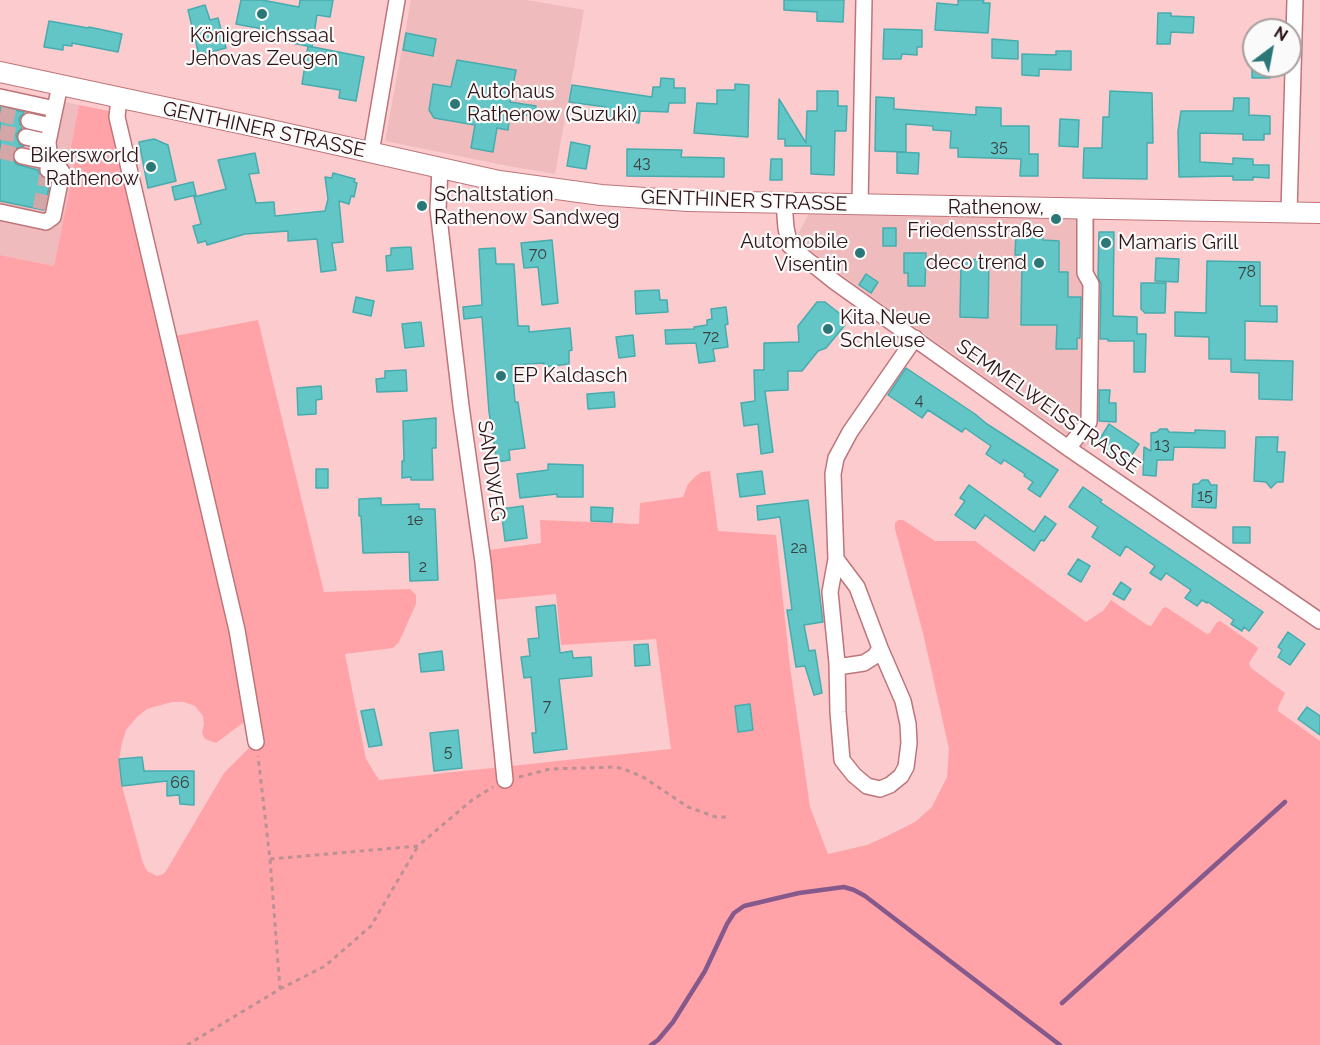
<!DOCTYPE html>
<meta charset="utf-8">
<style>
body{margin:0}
#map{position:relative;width:1320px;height:1045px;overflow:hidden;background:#fccbcd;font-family:Raleway,sans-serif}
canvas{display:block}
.north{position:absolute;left:1242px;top:18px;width:60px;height:60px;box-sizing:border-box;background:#fafafa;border:2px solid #a99e9e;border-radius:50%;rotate:32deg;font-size:16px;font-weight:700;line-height:24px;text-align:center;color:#2f1315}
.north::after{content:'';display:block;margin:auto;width:21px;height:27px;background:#2b7677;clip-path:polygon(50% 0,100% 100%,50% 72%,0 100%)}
</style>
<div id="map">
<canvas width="1320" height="1045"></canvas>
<div class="north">N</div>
</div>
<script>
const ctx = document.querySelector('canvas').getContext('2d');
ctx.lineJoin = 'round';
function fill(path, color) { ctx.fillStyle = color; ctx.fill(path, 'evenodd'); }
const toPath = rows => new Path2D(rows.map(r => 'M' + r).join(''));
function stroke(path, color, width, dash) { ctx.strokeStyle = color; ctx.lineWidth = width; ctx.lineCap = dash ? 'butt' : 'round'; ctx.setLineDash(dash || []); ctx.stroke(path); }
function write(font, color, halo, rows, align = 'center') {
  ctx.font = font + ' Raleway,sans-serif'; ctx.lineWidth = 4.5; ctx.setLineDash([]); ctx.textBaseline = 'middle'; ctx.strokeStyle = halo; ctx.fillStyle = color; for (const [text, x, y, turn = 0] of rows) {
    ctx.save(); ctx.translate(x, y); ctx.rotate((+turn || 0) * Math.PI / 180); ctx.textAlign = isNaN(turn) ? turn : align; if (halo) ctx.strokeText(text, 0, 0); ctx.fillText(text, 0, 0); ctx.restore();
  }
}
const built = toPath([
 [411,0,527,0,584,10,555,174,508,166,385,141],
 [0,88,79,105,71,146,74,168,54,266,0,255],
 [810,211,1095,216,1093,437,1085,448,825,263,797,236]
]);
const green = toPath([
 [79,105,109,111,196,477,248,719,216,743,205,739,202,733,204,724,203,716,195,706,184,702,172,702,147,709,136,718,126,730,122,743,119,759,122,786,143,863,147,871,157,876,163,874,166,871,224,773,252,745,262,742,241,628,204,460,175,336,258,320,324,592,410,589,416,595,416,604,399,642,393,648,345,654,366,759,379,780,671,749,656,639,561,645,556,594,494,600,489,550,541,543,540,520,639,524,640,503,683,497,688,484,697,475,702,472,710,471,718,531,776,535,790,667,810,807,828,854,867,845,885,837,915,822,932,807,947,777,949,749,923,633,895,529,895,523,898,520,903,520,935,541,975,541,1086,622,1104,610,1111,600,1147,625,1151,626,1163,608,1166,607,1207,634,1210,633,1217,622,1220,621,1256,646,1258,649,1249,663,1251,668,1285,693,1278,708,1278,711,1320,741,1320,1045,0,1045,0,255,54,266,74,168,71,146]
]);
const stream = toPath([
 [1062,1003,1285,802],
 [651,1045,658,1040,673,1022,705,971,727,924,734,913,744,906,799,893,844,887,854,890,865,896,1060,1045]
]);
const building = toPath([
 [241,0,262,0,299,7,300,0,333,0,330,17,317,15,312,47,292,43,294,35,236,24,241,0],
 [784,0,844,0,843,22,817,21,817,12,784,10,784,0],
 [958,0,984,0,983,3,990,3,988,33,935,30,937,3,958,5,958,0],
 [205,5,210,20,218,18,226,48,199,55,188,10,205,5],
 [1158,13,1171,13,1171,16,1194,17,1193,33,1171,32,1170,44,1157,44,1158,13],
 [49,21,88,28,89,27,122,34,118,52,72,43,72,46,63,45,63,50,44,47,49,21],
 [884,29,922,30,922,47,917,47,917,55,902,54,901,59,883,59,884,29],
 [406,33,436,39,433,56,403,50,406,33],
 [992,39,1018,41,1018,59,992,58,992,39],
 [308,46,364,57,356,101,339,98,340,90,302,84,308,46],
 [1056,51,1071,51,1071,70,1039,69,1039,76,1022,75,1022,54,1056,55,1056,51],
 [457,60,516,70,510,102,536,106,535,116,510,114,508,130,497,128,493,152,471,148,475,125,434,118,429,110,433,84,451,87,457,60],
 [1252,66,1270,66,1270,78,1252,78,1252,66],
 [661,78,674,79,674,88,685,88,685,103,669,103,668,112,640,111,639,123,604,118,606,107,569,102,572,85,652,97,653,87,660,87,661,78],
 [735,84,749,85,748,137,694,133,697,103,717,104,717,90,735,90,735,84],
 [817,91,838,91,838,106,847,106,846,131,835,131,834,175,811,174,811,146,785,146,785,139,778,139,779,99,806,143,807,111,817,111,817,91],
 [1110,91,1152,93,1153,143,1147,143,1147,179,1083,178,1084,148,1102,148,1103,117,1109,117,1110,91],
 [876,97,894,98,894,109,976,115,976,107,1001,108,1001,126,1029,126,1029,154,1038,154,1038,176,1020,176,1021,159,958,157,958,148,950,148,951,131,933,130,933,126,906,124,906,152,875,151,876,97],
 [1234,98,1249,98,1249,115,1270,116,1270,134,1264,134,1264,140,1243,140,1243,134,1200,133,1200,162,1233,164,1233,158,1253,159,1253,165,1269,165,1269,178,1253,177,1253,180,1233,180,1233,176,1179,177,1178,131,1181,111,1233,111,1234,98],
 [0,107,25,112,22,115,19,119,20,124,22,128,19,131,16,135,19,144,24,146,15,149,13,153,13,158,16,164,38,170,39,173,42,177,46,180,51,179,44,210,0,201,0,107],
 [1060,119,1079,120,1078,147,1059,146,1060,119],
 [154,139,168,145,176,181,148,188,139,142,154,139],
 [571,142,590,146,586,169,567,166,571,142],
 [627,149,682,150,681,157,724,158,724,177,627,176,627,149],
 [897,152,919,153,918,174,897,173,897,152],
 [255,153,259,173,249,174,256,203,274,202,275,216,325,211,328,199,325,177,332,178,333,173,355,179,354,182,357,183,354,197,351,196,349,204,339,201,343,242,332,243,336,270,321,272,317,239,288,241,288,231,245,234,207,245,206,241,198,243,193,226,201,224,194,197,226,189,218,160,255,153],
 [771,159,782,159,782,180,770,180,771,159],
 [193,182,196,195,175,200,172,187,193,182],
 [883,228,896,228,896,246,883,246,883,228],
 [1099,232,1114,232,1113,316,1137,317,1137,334,1146,334,1145,372,1134,372,1134,341,1108,341,1108,339,1100,339,1101,284,1098,277,1099,232],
 [1016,233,1043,233,1043,240,1059,241,1059,272,1068,272,1068,297,1081,297,1080,338,1077,338,1077,349,1056,349,1057,325,1021,325,1022,255,1015,255,1016,233],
 [552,240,558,303,542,305,538,267,524,268,521,243,552,240],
 [411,247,413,269,387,271,386,256,391,255,391,248,411,247],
 [495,248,496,264,514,264,518,326,529,326,529,332,570,328,572,350,569,351,569,364,544,367,544,363,512,365,515,402,518,402,525,448,509,450,510,460,497,462,489,412,482,317,464,319,463,307,482,305,479,249,495,248],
 [904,253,926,253,925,286,908,286,908,273,904,273,904,253],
 [1156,258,1179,259,1178,282,1155,281,1156,258],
 [961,259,989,260,988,318,960,317,961,259],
 [1207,261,1260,262,1260,306,1277,306,1277,322,1245,321,1245,360,1293,361,1292,400,1259,399,1259,373,1231,372,1231,359,1209,359,1209,337,1175,336,1175,312,1206,313,1207,261],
 [866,274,878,282,871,293,859,285,866,274],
 [1141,283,1166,283,1165,313,1145,313,1141,309,1141,283],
 [659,290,660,300,667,300,668,312,636,314,635,291,659,290],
 [356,297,374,301,371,316,353,312,356,297],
 [817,302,825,302,844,317,845,325,826,348,818,351,802,371,788,371,788,390,765,391,773,452,761,454,758,424,744,426,741,403,755,401,754,370,764,370,764,343,799,342,798,326,817,302],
 [726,307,728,324,725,325,728,347,713,349,715,361,699,363,696,343,666,344,665,330,694,329,694,327,707,325,707,320,712,319,711,309,726,307],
 [421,322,424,346,405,348,402,324,421,322],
 [633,335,635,356,619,358,616,337,633,335],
 [906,368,975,414,987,424,1058,470,1040,497,1028,489,1033,482,1024,476,1025,474,1004,460,1001,464,986,454,991,446,965,428,962,432,928,410,922,418,888,395,906,368],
 [406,370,407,391,377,392,376,379,385,378,385,371,406,370],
 [321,386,322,399,316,400,316,414,298,415,297,388,321,386],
 [1099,390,1110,390,1109,403,1116,403,1116,422,1099,421,1099,390],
 [614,392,615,407,588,409,587,394,614,392],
 [436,418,436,448,432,448,433,480,411,480,411,477,402,478,402,461,404,461,403,421,436,418],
 [1109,424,1139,444,1126,464,1105,450,1107,448,1098,442,1109,424],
 [1160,429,1167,429,1169,432,1195,433,1195,430,1225,431,1225,448,1174,447,1173,460,1157,460,1156,476,1143,475,1144,447,1151,451,1151,433,1157,432,1160,429],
 [1256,437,1278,437,1277,452,1285,452,1283,482,1277,482,1271,488,1266,482,1254,481,1256,437],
 [548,464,583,465,583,497,557,497,557,494,520,498,517,474,548,470,548,464],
 [316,469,328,469,328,488,316,488,316,469],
 [762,471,765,494,740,497,737,474,762,471],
 [1202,480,1208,480,1211,485,1217,485,1216,508,1192,507,1193,484,1198,484,1202,480],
 [969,485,1034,532,1045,516,1056,524,1044,541,1041,540,1034,551,985,515,975,529,955,515,965,501,960,498,969,485],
 [1083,487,1102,500,1100,502,1263,612,1249,631,1244,627,1242,631,1231,624,1234,620,1208,602,1207,603,1202,600,1197,606,1185,598,1191,590,1166,573,1161,580,1150,573,1155,566,1126,546,1120,556,1092,537,1098,527,1069,507,1083,487],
 [381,498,381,505,419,504,419,509,435,509,438,580,410,581,409,552,363,553,361,516,359,516,359,499,381,498],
 [808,500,823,622,804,625,809,651,815,650,822,693,814,695,805,666,796,667,787,610,792,610,780,517,758,520,757,506,808,500],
 [523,506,527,538,505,541,501,509,523,506],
 [591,507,613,508,612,522,591,521,591,507],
 [1233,527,1250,527,1250,543,1233,543,1233,527],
 [1078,559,1090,566,1081,582,1068,574,1078,559],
 [1121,582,1131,589,1124,600,1113,594,1121,582],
 [555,605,560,653,572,651,573,658,591,657,592,676,559,679,567,749,534,753,532,733,536,733,531,677,524,678,521,657,530,656,528,639,539,638,536,607,555,605],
 [1288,632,1305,644,1290,665,1278,657,1282,650,1278,647,1288,632],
 [648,644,650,665,635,666,634,645,648,644],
 [442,651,444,670,421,672,419,654,442,651],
 [750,704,753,730,738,732,735,706,750,704],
 [1307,707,1320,716,1320,735,1298,719,1307,707],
 [374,709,382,745,369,747,361,711,374,709],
 [458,730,462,768,434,771,430,733,458,730],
 [142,757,144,771,194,771,194,805,180,804,179,795,167,796,167,781,122,786,119,759,142,757]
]);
const minorTunnel = toPath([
 [0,114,29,121],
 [0,132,26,137],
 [0,151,22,156],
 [40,209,48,170]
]);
const path = toPath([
 [519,777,550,769,616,767,626,770,643,777,688,807,716,817,729,817],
 [270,859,418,846,472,800,493,787],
 [280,989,325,966,371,926,418,846],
 [187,1045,280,989,270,859,258,756]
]);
const minor = toPath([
 [0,97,55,109],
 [119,99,117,117,237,630,256,742],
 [29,121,51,126],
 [26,137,48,142],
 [371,153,397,0],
 [440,169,438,209,461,406,483,562,505,780],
 [48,170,50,162,48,142,60,85],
 [784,203,786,228,790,246,835,282,1068,448,1320,621],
 [860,204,864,0],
 [0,212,46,222,53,217,62,172,57,165,50,162,22,156],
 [1289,212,1295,0],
 [1068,448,1089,422,1091,284,1085,273,1085,209],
 [836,559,830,592,837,663,838,712,842,760,854,775,867,786,880,789,890,785,901,776,906,767,909,743,908,724,903,701,880,648,857,587,836,559,833,474,836,458,850,432,915,338],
 [837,663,844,666,864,663,875,656,880,648]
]);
const major = toPath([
 [0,72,262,128,499,181,601,195,688,201,1320,213]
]);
const markers = [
 [262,14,6,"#2b7677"],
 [455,104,6,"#2b7677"],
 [151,167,6,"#2b7677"],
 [422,206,6,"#2b7677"],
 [1056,219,6,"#2b7677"],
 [1106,243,6,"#2b7677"],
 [860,253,6,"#2b7677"],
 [1039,263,6,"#2b7677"],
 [828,329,6,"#2b7677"],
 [501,376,6,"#2b7677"]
];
const numberNames = [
 ["35",999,147],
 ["43",642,163],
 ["70",538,254],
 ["78",1247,272],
 ["72",711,337],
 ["4",919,400],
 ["13",1162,445],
 ["15",1205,496],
 ["1e",415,520],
 ["2a",799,548],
 ["2",423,567],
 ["7",547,706],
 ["5",448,752],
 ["66",180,783]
];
const poiNames = [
 ["Königreichssaal",262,36,"center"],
 ["Jehovas Zeugen",262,59,"center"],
 ["Autohaus",467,92],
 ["Rathenow (Suzuki)",467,115],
 ["Bikersworld",139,156,"right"],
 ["Rathenow",139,179,"right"],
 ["Schaltstation",434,195],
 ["Rathenow Sandweg",434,218],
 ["Rathenow,",1044,208,"right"],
 ["Friedensstraße",1044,231,"right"],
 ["Automobile",848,242,"right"],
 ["Visentin",848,265,"right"],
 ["Mamaris Grill",1118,243],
 ["deco trend",1027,263,"right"],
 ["Kita Neue",840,318],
 ["Schleuse",840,341],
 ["EP Kaldasch",513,376]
];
const streetNames = [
 ["GENTHINER STRASSE",264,130,12],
 ["GENTHINER STRASSE",744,201,2],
 ["SEMMELWEISSTRASSE",1048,407,35],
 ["SANDWEG",491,471,82]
];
fill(built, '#f0bbbd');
fill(green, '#ffa3a8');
stroke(stream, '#85598b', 4.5);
fill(building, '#62c5c6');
stroke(building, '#47acae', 1.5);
stroke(minorTunnel, '#d3a6a8', 15, [15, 8]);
stroke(minor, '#be7579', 18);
stroke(major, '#be7579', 22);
stroke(path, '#bb9193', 3, [4.5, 4.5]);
stroke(minor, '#fff', 15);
stroke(major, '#fff', 20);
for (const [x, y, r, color] of markers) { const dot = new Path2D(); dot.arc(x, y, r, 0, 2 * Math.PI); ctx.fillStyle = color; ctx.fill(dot); stroke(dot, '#fafafa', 2); }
write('16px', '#3c4041', null, numberNames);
write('20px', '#2f1315', '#fafafa', poiNames, 'left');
write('20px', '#2f1315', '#fafafa', streetNames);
</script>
